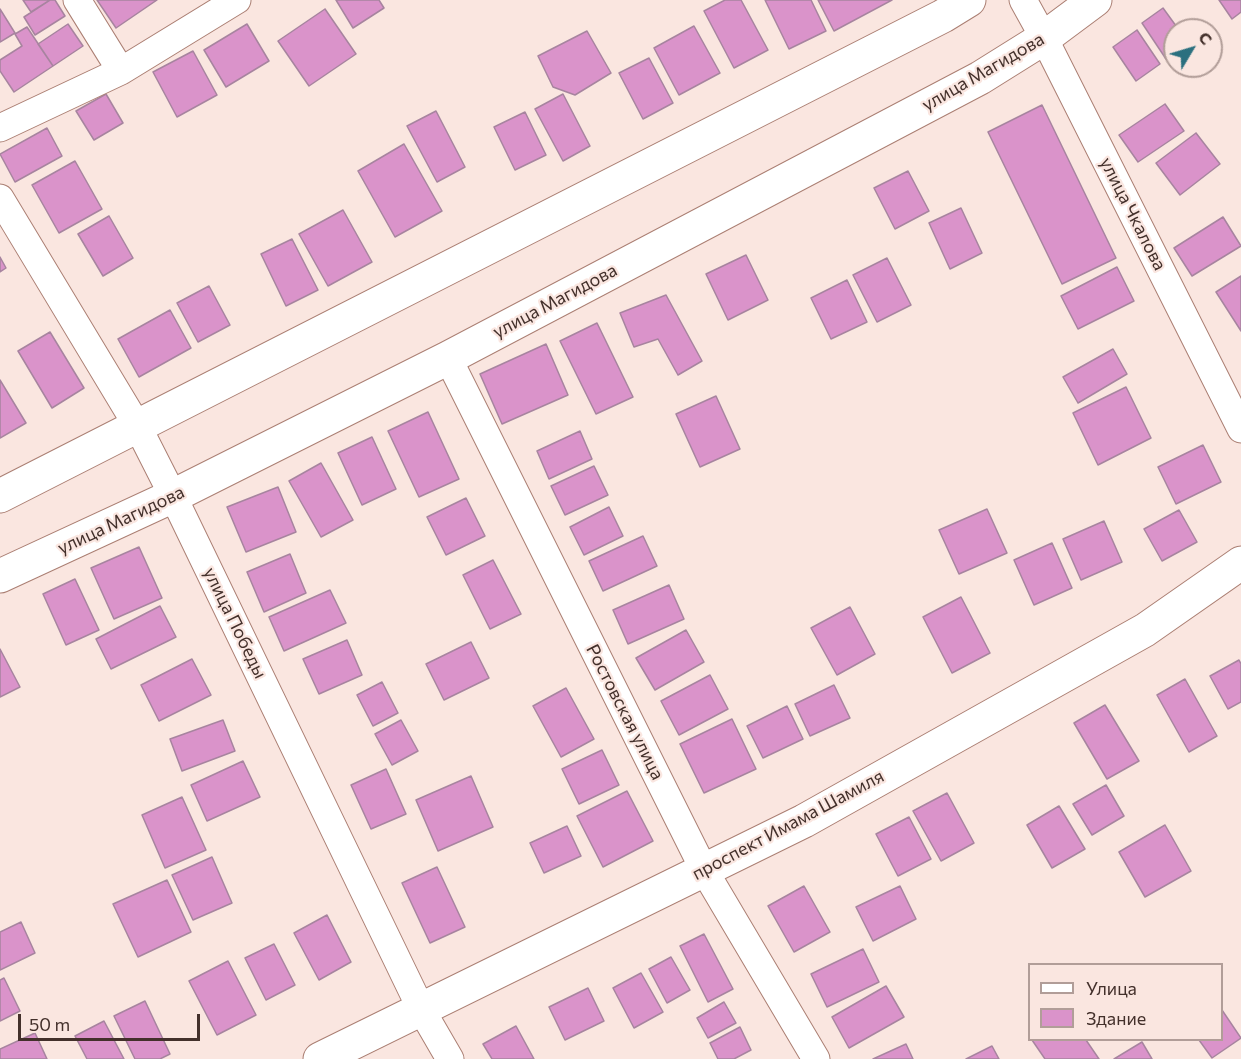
<!DOCTYPE html>
<meta charset="utf-8">
<style>
body{margin:0}
#map{position:relative;width:1241px;height:1059px;overflow:hidden;background:#fae6e0;font-family:Commissioner,sans-serif}
canvas{display:block}
.legend{position:absolute;left:1028px;top:963px;width:195px;height:78px;box-sizing:border-box;background:#fae6e0;border:2px solid #b19d98;margin:0;padding:8px 10px;list-style:none;font-size:18px;color:#43302b}
.legend li{display:flex;align-items:center;gap:12px;height:30px}
.legend b{width:30px;border:2px solid #b19d98}
.north{position:absolute;left:1163px;top:18px;width:60px;height:60px;box-sizing:border-box;background:#fae6e0;border:2px solid #b19d98;border-radius:50%;rotate:52deg;font-size:16px;font-weight:700;line-height:24px;text-align:center;color:#43302b}
.north::after{content:'';display:block;margin:auto;width:21px;height:27px;background:#2b707f;clip-path:polygon(50% 0,100% 100%,50% 72%,0 100%)}
.scale{position:absolute;left:18px;top:1014px;width:182px;height:27px;box-sizing:border-box;border:3px solid #43302b;border-top:0;padding-left:8px;font-size:18px;line-height:21px;white-space:nowrap;color:#43302b;-webkit-text-stroke:4px #fae6e0;paint-order:stroke}
</style>
<div id="map">
<canvas width="1241" height="1059"></canvas>
<ul class="legend">
<li><b style="height:8px;background:#fff"></b>Улица</li>
<li><b style="height:16px;background:#da93ca"></b>Здание</li>
</ul>
<div class="north">С</div>
<div class="scale">50 m</div>
</div>
<script>
const ctx = document.querySelector('canvas').getContext('2d');
ctx.lineJoin = 'round';
function fill(path, color) { ctx.fillStyle = color; ctx.fill(path, 'evenodd'); }
const toPath = rows => new Path2D(rows.map(r => 'M' + r).join(''));
function stroke(path, color, width, dash) { ctx.strokeStyle = color; ctx.lineWidth = width; ctx.lineCap = dash ? 'butt' : 'round'; ctx.setLineDash(dash || []); ctx.stroke(path); }
function write(font, color, halo, rows, align = 'center') {
  ctx.font = font + ' Commissioner,sans-serif'; ctx.lineWidth = 4.5; ctx.setLineDash([]); ctx.textBaseline = 'middle'; ctx.strokeStyle = halo; ctx.fillStyle = color; for (const [text, x, y, turn = 0] of rows) {
    ctx.save(); ctx.translate(x, y); ctx.rotate((+turn || 0) * Math.PI / 180); ctx.textAlign = isNaN(turn) ? turn : align; if (halo) ctx.strokeText(text, 0, 0); ctx.fillText(text, 0, 0); ctx.restore();
  }
}
const building = toPath([
 [23,0,50,0,31,12,23,0],
 [50,0,55,0,65,16,35,35,24,17,50,0],
 [97,0,157,0,116,28,97,0],
 [336,0,379,0,384,8,353,28,336,0],
 [725,0,741,0,768,50,734,68,704,11,725,0],
 [765,0,811,0,826,31,789,49,765,0],
 [818,0,892,0,834,31,818,0],
 [1219,0,1241,0,1241,12,1232,19,1219,0],
 [1163,8,1179,30,1175,30,1175,53,1166,59,1142,23,1163,8],
 [0,9,15,33,0,42,0,9],
 [325,9,356,54,309,86,278,41,325,9],
 [68,24,83,46,53,66,38,44,68,24],
 [247,24,269,61,226,87,204,50,247,24],
 [694,26,720,73,679,95,654,48,694,26],
 [27,27,53,66,14,92,0,71,0,60,22,46,15,34,27,27],
 [1137,30,1160,64,1136,81,1113,47,1137,30],
 [587,31,611,73,575,95,553,87,538,56,587,31],
 [193,51,217,95,177,117,153,72,193,51],
 [649,58,673,103,643,119,619,73,649,58],
 [106,94,123,123,94,140,76,111,106,94],
 [563,94,590,146,563,161,535,109,563,94],
 [1165,104,1184,131,1138,162,1119,135,1165,104],
 [1042,105,1116,258,1062,284,988,132,1042,105],
 [436,111,465,167,437,182,407,126,436,111],
 [525,112,546,155,515,170,494,127,525,112],
 [47,128,62,156,15,182,0,154,47,128],
 [1196,133,1220,164,1180,195,1156,163,1196,133],
 [404,144,442,211,395,237,358,171,404,144],
 [75,161,102,209,59,233,32,185,75,161],
 [908,171,929,211,895,229,874,188,908,171],
 [961,208,982,253,950,269,929,223,961,208],
 [343,210,372,262,328,286,299,234,343,210],
 [109,216,133,258,103,276,78,234,109,216],
 [1223,217,1241,246,1192,276,1174,248,1223,217],
 [292,239,318,290,286,306,261,254,292,239],
 [746,255,768,300,728,320,706,274,746,255],
 [0,257,6,268,0,272,0,257],
 [887,258,911,305,877,322,853,275,887,258],
 [1117,267,1134,301,1078,329,1061,296,1117,267],
 [1241,276,1241,331,1216,292,1241,276],
 [847,280,867,322,831,339,811,298,847,280],
 [209,286,230,325,198,342,177,303,209,286],
 [666,295,702,361,678,375,658,339,634,347,620,313,666,295],
 [170,310,191,348,139,377,118,339,170,310],
 [597,323,633,397,596,414,560,341,597,323],
 [50,332,84,388,52,408,18,351,50,332],
 [546,344,568,395,502,424,480,374,546,344],
 [1113,349,1127,374,1078,403,1063,377,1113,349],
 [0,380,26,423,0,438,0,380],
 [1126,387,1151,438,1098,465,1073,413,1126,387],
 [716,396,740,449,700,467,676,414,716,396],
 [428,412,459,479,419,497,388,431,428,412],
 [580,431,592,459,549,479,537,451,580,431],
 [372,437,396,489,362,505,338,453,372,437],
 [1203,445,1221,482,1176,504,1158,467,1203,445],
 [321,463,353,520,321,537,289,481,321,463],
 [594,466,608,495,565,515,551,486,594,466],
 [278,487,296,532,246,552,227,507,278,487],
 [466,498,485,536,446,555,427,517,466,498],
 [609,507,623,536,584,555,570,527,609,507],
 [987,509,1007,553,959,574,939,530,987,509],
 [1179,510,1197,542,1162,561,1144,529,1179,510],
 [1104,521,1122,562,1081,580,1063,539,1104,521],
 [643,536,657,566,603,591,589,561,643,536],
 [1052,543,1072,588,1034,605,1014,560,1052,543],
 [139,547,162,598,114,619,91,568,139,547],
 [290,554,306,593,264,612,247,572,290,554],
 [493,560,521,614,490,629,463,575,493,560],
 [75,579,99,630,66,645,43,594,75,579],
 [669,585,684,619,628,644,613,610,669,585],
 [330,590,346,623,284,651,269,617,330,590],
 [961,597,990,653,952,673,923,617,961,597],
 [160,606,176,637,111,669,96,639,160,606],
 [850,607,875,654,837,675,811,628,850,607],
 [686,630,704,662,655,690,636,658,686,630],
 [347,640,362,675,319,694,303,659,347,640],
 [471,642,489,678,444,700,426,664,471,642],
 [0,649,20,687,0,697,0,649],
 [192,659,211,695,159,721,141,685,192,659],
 [1239,660,1241,664,1241,702,1228,709,1210,676,1239,660],
 [710,675,728,709,679,735,661,701,710,675],
 [1185,679,1217,736,1189,752,1157,695,1185,679],
 [382,682,398,713,373,726,357,695,382,682],
 [834,685,850,718,810,736,795,704,834,685],
 [566,688,594,739,561,757,533,706,566,688],
 [1105,705,1139,761,1107,779,1074,723,1105,705],
 [787,706,803,739,763,758,747,726,787,706],
 [732,719,756,769,704,793,680,744,732,719],
 [223,720,235,751,182,771,170,739,223,720],
 [401,720,418,751,392,765,375,734,401,720],
 [602,750,619,785,579,804,562,769,602,750],
 [243,761,260,797,207,821,191,785,243,761],
 [386,769,406,814,371,829,351,785,386,769],
 [471,776,493,827,438,851,416,800,471,776],
 [1106,785,1124,816,1092,835,1073,804,1106,785],
 [627,791,653,841,603,867,577,816,627,791],
 [947,793,974,843,941,861,913,811,947,793],
 [182,797,206,850,165,868,142,815,182,797],
 [1059,806,1085,849,1052,868,1027,825,1059,806],
 [909,817,931,859,898,876,876,834,909,817],
 [1165,825,1191,871,1145,897,1119,852,1165,825],
 [567,826,581,856,544,873,530,843,567,826],
 [212,857,232,903,193,920,172,875,212,857],
 [437,867,465,927,430,943,402,883,437,867],
 [167,880,191,932,138,957,113,904,167,880],
 [804,886,830,932,794,952,768,906,804,886],
 [900,886,916,919,873,941,856,907,900,886],
 [327,915,351,962,319,980,294,933,327,915],
 [21,922,35,953,0,970,0,932,21,922],
 [704,934,733,989,708,1002,680,946,704,934],
 [274,944,295,985,266,1000,245,958,274,944],
 [863,949,879,982,827,1007,811,974,863,949],
 [671,957,690,990,667,1003,649,969,671,957],
 [228,961,256,1015,217,1035,189,981,228,961],
 [641,973,663,1012,634,1028,613,988,641,973],
 [4,978,20,1011,0,1021,0,980,4,978],
 [886,986,904,1017,849,1048,832,1017,886,986],
 [588,988,604,1021,565,1040,549,1007,588,988],
 [145,1001,170,1054,160,1059,135,1059,114,1016,145,1001],
 [724,1002,736,1023,708,1038,697,1018,724,1002],
 [1222,1010,1241,1038,1212,1058,1199,1040,1222,1040,1222,1010],
 [104,1021,124,1059,87,1059,75,1036,104,1021],
 [516,1026,534,1059,492,1059,483,1044,516,1026],
 [740,1027,751,1050,734,1059,718,1059,710,1043,740,1027],
 [35,1033,47,1059,0,1059,0,1049,35,1033],
 [1032,1040,1086,1040,1099,1059,1045,1059,1032,1040],
 [1142,1042,1152,1059,1114,1059,1142,1042],
 [906,1044,913,1059,873,1059,906,1044],
 [992,1046,999,1059,966,1059,992,1046]
]);
const minor = toPath([
 [77,0,121,71],
 [1023,0,1044,38,1241,429],
 [0,128,121,71,237,0],
 [0,198,138,427,173,496,421,1009,450,1059],
 [448,358,704,870,816,1059]
]);
const secondary = toPath([
 [0,496,943,16,969,0],
 [0,576,173,496,448,358,980,78,1044,38,1095,0],
 [320,1059,804,821,1145,630,1241,563]
]);
const streetNames = [
 ["улица Магидова",983,72,-30],
 ["улица Чкалова",1133,214,63],
 ["улица Магидова",555,301,-28],
 ["улица Магидова",121,520,-25],
 ["улица Победы",235,623,64],
 ["Ростовская улица",625,712,63],
 ["проспект Имама Шамиля",788,825,-28]
];
fill(building, '#da93ca');
stroke(building, '#a7849f', 1.5);
stroke(minor, '#ab7f73', 29);
stroke(secondary, '#ab7f73', 35);
stroke(minor, '#fff', 27);
stroke(secondary, '#fff', 33);
write('18px', '#43302b', '#fae6e0', streetNames);
</script>
